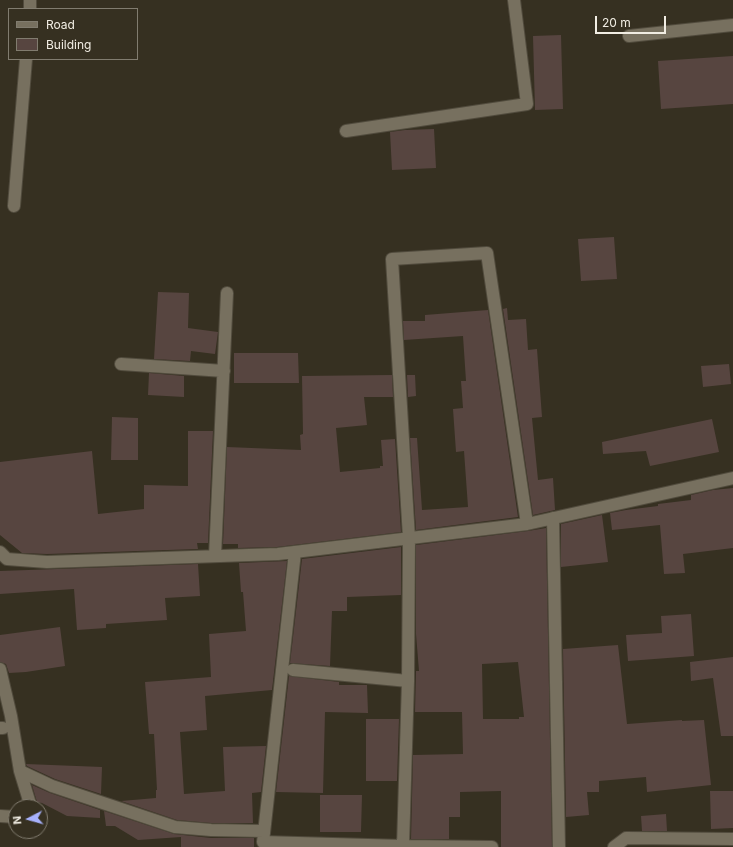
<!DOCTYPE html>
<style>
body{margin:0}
#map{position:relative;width:733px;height:847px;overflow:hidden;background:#363021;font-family:Inter,sans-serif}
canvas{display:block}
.legend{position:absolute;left:8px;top:8px;width:130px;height:52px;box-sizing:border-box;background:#363021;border:1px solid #817c6f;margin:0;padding:5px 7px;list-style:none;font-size:12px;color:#f1ede3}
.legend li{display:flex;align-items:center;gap:8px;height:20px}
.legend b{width:20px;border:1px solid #817c6f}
.north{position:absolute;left:8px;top:799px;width:40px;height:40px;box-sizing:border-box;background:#363021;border:1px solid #817c6f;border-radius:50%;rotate:264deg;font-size:11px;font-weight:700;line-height:16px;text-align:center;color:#f1ede3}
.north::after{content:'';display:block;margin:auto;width:14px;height:18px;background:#a7b1fc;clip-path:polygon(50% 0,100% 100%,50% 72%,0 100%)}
.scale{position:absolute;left:595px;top:16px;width:71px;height:18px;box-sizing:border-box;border:2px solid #f1ede3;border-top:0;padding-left:5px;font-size:12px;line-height:14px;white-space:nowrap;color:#f1ede3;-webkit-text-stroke:3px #363021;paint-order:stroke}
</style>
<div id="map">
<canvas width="733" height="847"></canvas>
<ul class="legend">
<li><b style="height:5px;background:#77705f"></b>Road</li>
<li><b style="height:11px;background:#574540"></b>Building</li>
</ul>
<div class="north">N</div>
<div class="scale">20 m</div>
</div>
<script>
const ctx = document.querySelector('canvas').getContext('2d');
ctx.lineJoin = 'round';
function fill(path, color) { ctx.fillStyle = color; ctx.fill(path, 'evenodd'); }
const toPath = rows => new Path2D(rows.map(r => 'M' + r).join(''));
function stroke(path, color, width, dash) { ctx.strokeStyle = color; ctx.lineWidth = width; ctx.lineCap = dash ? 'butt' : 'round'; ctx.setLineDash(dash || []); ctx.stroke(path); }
const building = toPath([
 [561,35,563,109,535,110,533,36],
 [733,56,733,104,661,109,658,61],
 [434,129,436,168,392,170,390,132,405,130],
 [614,237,617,279,581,281,578,239],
 [158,292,189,293,188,328,218,332,215,354,191,351,190,361,154,359],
 [507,308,508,320,526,319,528,350,537,349,542,417,532,418,538,480,553,478,555,510,533,515,503,309],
 [488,310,518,517,416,530,410,438,417,438,422,510,468,507,464,451,456,452,453,409,463,408,461,381,466,381,463,336,404,340,403,321,425,321,425,315],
 [234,353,298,353,299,383,234,383],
 [729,364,731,384,703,387,701,366],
 [149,373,184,376,184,397,148,395],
 [392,375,393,397,364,397,367,425,336,428,340,472,380,468,380,466,383,466,381,440,395,439,401,532,277,547,238,548,238,544,223,544,227,447,301,450,300,435,303,434,302,376],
 [407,375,415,375,416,396,408,397],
 [112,417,138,418,138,460,111,460],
 [712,419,719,452,650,466,646,451,603,454,602,442],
 [188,431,213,431,208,543,197,543,198,549,47,554,22,553,0,535,0,462,92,451,98,514,144,509,144,485,188,486],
 [733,488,733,548,683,554,685,573,664,574,660,525,612,530,610,513,626,510,658,506,658,504,691,500,691,495,713,490],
 [602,515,608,562,561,567,561,524],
 [546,528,552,847,501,847,501,791,460,792,460,817,449,817,449,839,411,839,413,755,463,754,462,712,415,712,416,671,419,671,416,634,416,545,528,531],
 [518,662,524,717,519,717,519,719,483,719,482,664],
 [401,547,401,595,347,597,347,611,332,611,330,666,290,663,302,559],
 [287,561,272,690,205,696,207,730,180,732,184,794,225,791,223,747,266,746,261,792,252,793,253,823,211,823,177,820,121,801,156,798,156,790,157,790,154,734,149,734,145,682,211,677,209,634,246,631,243,592,241,592,239,563],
 [198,564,200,596,165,598,167,620,106,624,106,628,77,630,74,589,0,594,0,571],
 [691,614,694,656,628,661,626,635,662,633,661,616],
 [60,627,65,666,26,672,9,673,6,664,0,662,0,635],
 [618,645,627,724,682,720,682,721,704,720,711,785,647,792,646,777,599,781,599,792,587,792,589,815,566,817,563,649],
 [733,657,733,736,721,736,713,678,691,681,690,662],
 [289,676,339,682,339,685,367,685,368,713,325,712,323,793,276,792],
 [366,719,399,719,397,781,366,781],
 [26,764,102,767,101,794,55,779,27,766],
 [32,785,50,793,100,810,100,818,67,816,42,803,37,802],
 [710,791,733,791,733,828,711,829],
 [320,795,362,795,361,832,320,832],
 [104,811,174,834,211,838,254,838,254,847,181,847,181,837,138,840,115,826,106,826],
 [666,814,667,831,642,831,641,816]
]);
const minor = toPath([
 [30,9,30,0],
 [629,36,733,25],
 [346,131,527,104,514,0],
 [14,206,26,59],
 [121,364,224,371],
 [553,518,559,847],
 [0,552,7,559,47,562,278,554,527,524,733,478],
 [295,552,263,842,403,846],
 [215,556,227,293],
 [0,669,11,716,20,771,52,786,175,827,211,830,264,831],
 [293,670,408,681],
 [0,728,3,728],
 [20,771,31,807],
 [0,816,16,817],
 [492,847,403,846,408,681,409,538,392,259,487,253,527,524],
 [614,847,626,838,733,839]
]);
fill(building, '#574540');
stroke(minor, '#514b3d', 14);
stroke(minor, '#77705f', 12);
</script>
